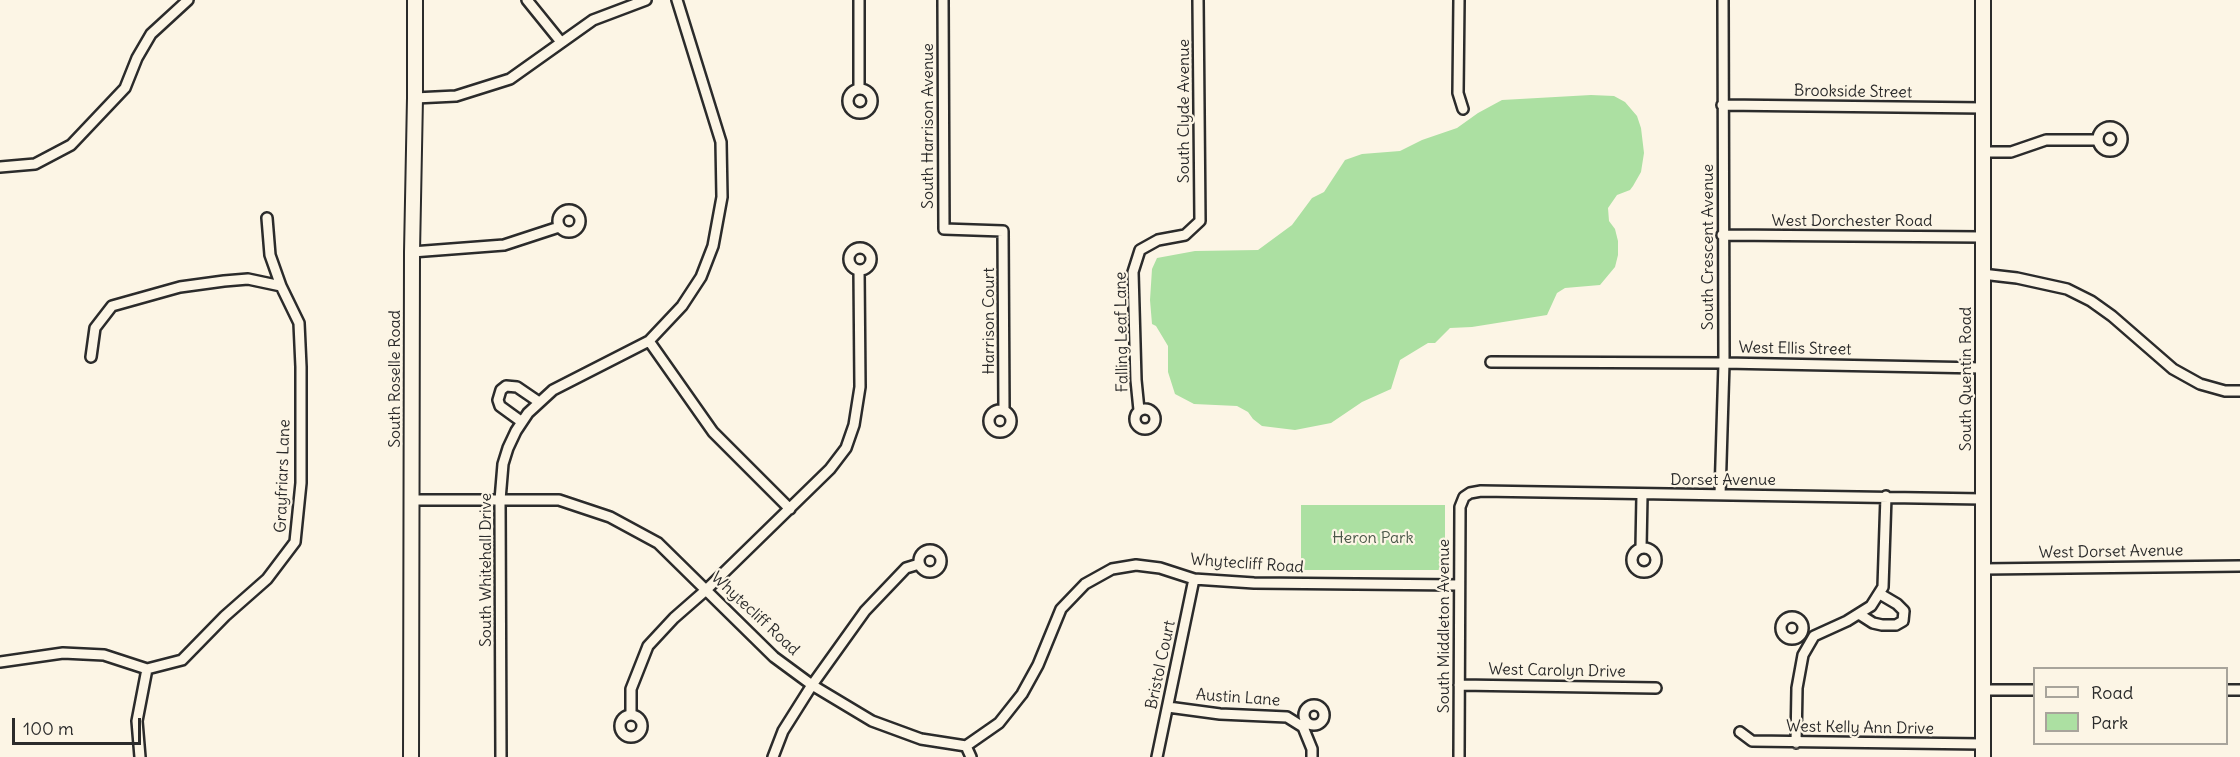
<!DOCTYPE html>
<style>
body{margin:0}
#map{position:relative;width:2240px;height:757px;overflow:hidden;background:#fcf5e5;font-family:Delius,sans-serif}
canvas{display:block}
.legend{position:absolute;left:2033px;top:667px;width:195px;height:78px;box-sizing:border-box;background:#fcf5e5;border:2px solid #a8a49b;margin:0;padding:8px 10px;list-style:none;font-size:18px;color:#2b2b2b}
.legend li{display:flex;align-items:center;gap:12px;height:30px}
.legend b{width:30px;border:2px solid #a8a49b}
.scale{position:absolute;left:12px;top:718px;width:129px;height:27px;box-sizing:border-box;border:3px solid #2b2b2b;border-top:0;padding-left:8px;font-size:18px;line-height:21px;white-space:nowrap;color:#2b2b2b;-webkit-text-stroke:4px #fcf5e5;paint-order:stroke}
</style>
<div id="map">
<canvas width="2240" height="757"></canvas>
<ul class="legend">
<li><b style="height:8px;background:#fcf5e5"></b>Road</li>
<li><b style="height:16px;background:#ace0a2"></b>Park</li>
</ul>
<div class="scale">100 m</div>
</div>
<script>
const ctx = document.querySelector('canvas').getContext('2d');
ctx.lineJoin = 'round';
function fill(path, color) { ctx.fillStyle = color; ctx.fill(path, 'evenodd'); }
const toPath = rows => new Path2D(rows.map(r => 'M' + r).join(''));
function stroke(path, color, width, dash) { ctx.strokeStyle = color; ctx.lineWidth = width; ctx.lineCap = dash ? 'butt' : 'round'; ctx.setLineDash(dash || []); ctx.stroke(path); }
function write(font, color, halo, rows, align = 'center') {
  ctx.font = font + ' Delius,sans-serif'; ctx.lineWidth = 4.5; ctx.setLineDash([]); ctx.textBaseline = 'middle'; ctx.strokeStyle = halo; ctx.fillStyle = color; for (const [text, x, y, turn = 0] of rows) {
    ctx.save(); ctx.translate(x, y); ctx.rotate((+turn || 0) * Math.PI / 180); ctx.textAlign = isNaN(turn) ? turn : align; if (halo) ctx.strokeText(text, 0, 0); ctx.fillText(text, 0, 0); ctx.restore();
  }
}
const green = toPath([
 [1591,95,1614,96,1625,102,1637,116,1641,128,1644,153,1641,172,1633,186,1630,190,1617,195,1608,208,1609,221,1615,229,1618,241,1618,255,1615,267,1600,285,1565,288,1557,293,1547,315,1472,327,1450,328,1435,343,1428,343,1400,360,1391,389,1362,402,1331,423,1295,430,1262,426,1253,419,1248,412,1237,406,1194,404,1175,394,1168,372,1168,346,1156,326,1152,324,1150,300,1152,269,1157,258,1195,251,1258,250,1292,225,1312,198,1324,192,1345,160,1362,154,1400,151,1422,140,1457,128,1478,113,1502,100],
 [1301,505,1445,505,1445,570,1301,570]
]);
const minor = toPath([
 [527,0,561,42],
 [859,0,859,89],
 [943,0,944,229,1003,231,1004,410],
 [1459,0,1458,93,1463,109],
 '848 101a12 12 0 1 1 24 0a12 12 0 1 1-24 0Z',
 [415,98,456,96,510,79,593,20,646,0],
 [1722,105,1984,108],
 '2098 139a12 12 0 1 1 24 0a12 12 0 1 1-24 0Z',
 [1983,152,2011,152,2046,140,2097,140],
 [0,167,35,164,71,145,125,88,137,58,151,34,188,0],
 '558 221a11 11 0 1 1 22 0a11 11 0 1 1-22 0Z',
 [1722,235,1982,237],
 '849 259a11 11 0 1 1 22 0a11 11 0 1 1-22 0Z',
 [412,252,504,245,559,227],
 [1982,274,2017,278,2067,289,2091,301,2112,316,2173,369,2200,384,2225,391,2240,391],
 [649,341,713,432,790,509],
 [91,357,95,328,112,306,180,287,224,281,248,279,281,286],
 [1491,362,1724,363,1982,368],
 '1135 419a10 10 0 1 1 20 0a10 10 0 1 1-20 0Z',
 '989 421a11 11 0 1 1 22 0a11 11 0 1 1-22 0Z',
 [1139,410,1136,380,1133,272,1140,250,1158,240,1185,235,1200,221,1198,0],
 [522,422,500,406,498,400,501,390,506,386,517,387,539,402],
 [1720,495,1724,363,1723,0],
 [412,500,559,500,610,517,658,543,774,657,812,685,872,721,921,739,966,746,999,723,1022,694,1038,665,1061,609,1085,584,1112,569,1136,565,1160,568,1194,579,1254,583,1458,585],
 '1632 560a12 12 0 1 1 24 0a12 12 0 1 1-24 0Z',
 [1641,548,1642,495],
 '919 561a11 11 0 1 1 22 0a11 11 0 1 1-22 0Z',
 [1983,569,2240,566],
 [1859,614,1873,623,1882,625,1896,625,1903,621,1904,611,1897,604,1880,594],
 '1781 628a11 11 0 1 1 22 0a11 11 0 1 1-22 0Z',
 [0,662,63,653,104,655,147,669],
 [147,669,182,660,225,616,267,579,295,542,301,483,301,367,299,323,281,286,270,255,267,218],
 [1459,685,1656,688],
 [1983,690,2034,690],
 [2226,690,2240,690],
 '1304 715a10 10 0 1 1 20 0a10 10 0 1 1-20 0Z',
 [1168,707,1220,714,1287,717,1303,727,1312,749,1312,757],
 '620 726a11 11 0 1 1 22 0a11 11 0 1 1-22 0Z',
 [631,715,631,689,648,646,674,618,706,590,830,469,846,448,854,425,860,387,859,270],
 [1740,732,1752,741,1982,744],
 [1796,743,1797,688,1803,655,1814,636,1847,621,1871,606,1883,587,1886,496],
 [966,746,971,757],
 [140,757,137,721,147,669],
 [501,757,500,500,503,464,508,448,516,431,528,413,553,390,649,341,682,306,701,277,713,246,722,197,721,142,677,0],
 [773,757,783,731,812,685,865,611,906,568,919,564],
 [1157,757,1194,579],
 [1459,757,1460,507,1464,497,1470,493,1481,491,1983,499]
]);
const secondary = toPath([
 [411,757,412,252,415,98,415,0],
 [1983,757,1983,0]
]);
const streetNames = [
 ["Brookside Street",1853,92,1],
 ["South Clyde Avenue",1184,111,-90],
 ["South Harrison Avenue",928,126,-90],
 ["West Dorchester Road",1852,221],
 ["South Crescent Avenue",1708,247,-90],
 ["Harrison Court",989,321,-90],
 ["Falling Leaf Lane",1122,332,-91],
 ["West Ellis Street",1795,349,1],
 ["South Roselle Road",395,379,-90],
 ["South Quentin Road",1966,379,-90],
 ["Grayfriars Lane",283,476,-88],
 ["Dorset Avenue",1723,480],
 ["West Dorset Avenue",2111,552,-1],
 ["Whytecliff Road",1247,564,4],
 ["South Whitehall Drive",486,570,-90],
 ["Whytecliff Road",755,614,43],
 ["South Middleton Avenue",1444,626,-90],
 ["Bristol Court",1161,665,-78],
 ["West Carolyn Drive",1557,671,1],
 ["Austin Lane",1238,698,4],
 ["West Kelly Ann Drive",1860,728,1]
];
const parkNames = [
 ["Heron Park",1373,538]
];
fill(green, '#ace0a2');
stroke(minor, '#2b2b2b', 14);
stroke(secondary, '#2b2b2b', 18);
stroke(minor, '#fcf5e5', 9);
stroke(secondary, '#fcf5e5', 14);
write('16px', '#2b2b2b', '#fcf5e5', streetNames);
write('16px', '#4b5849', '#fcf5e5', parkNames);
</script>
